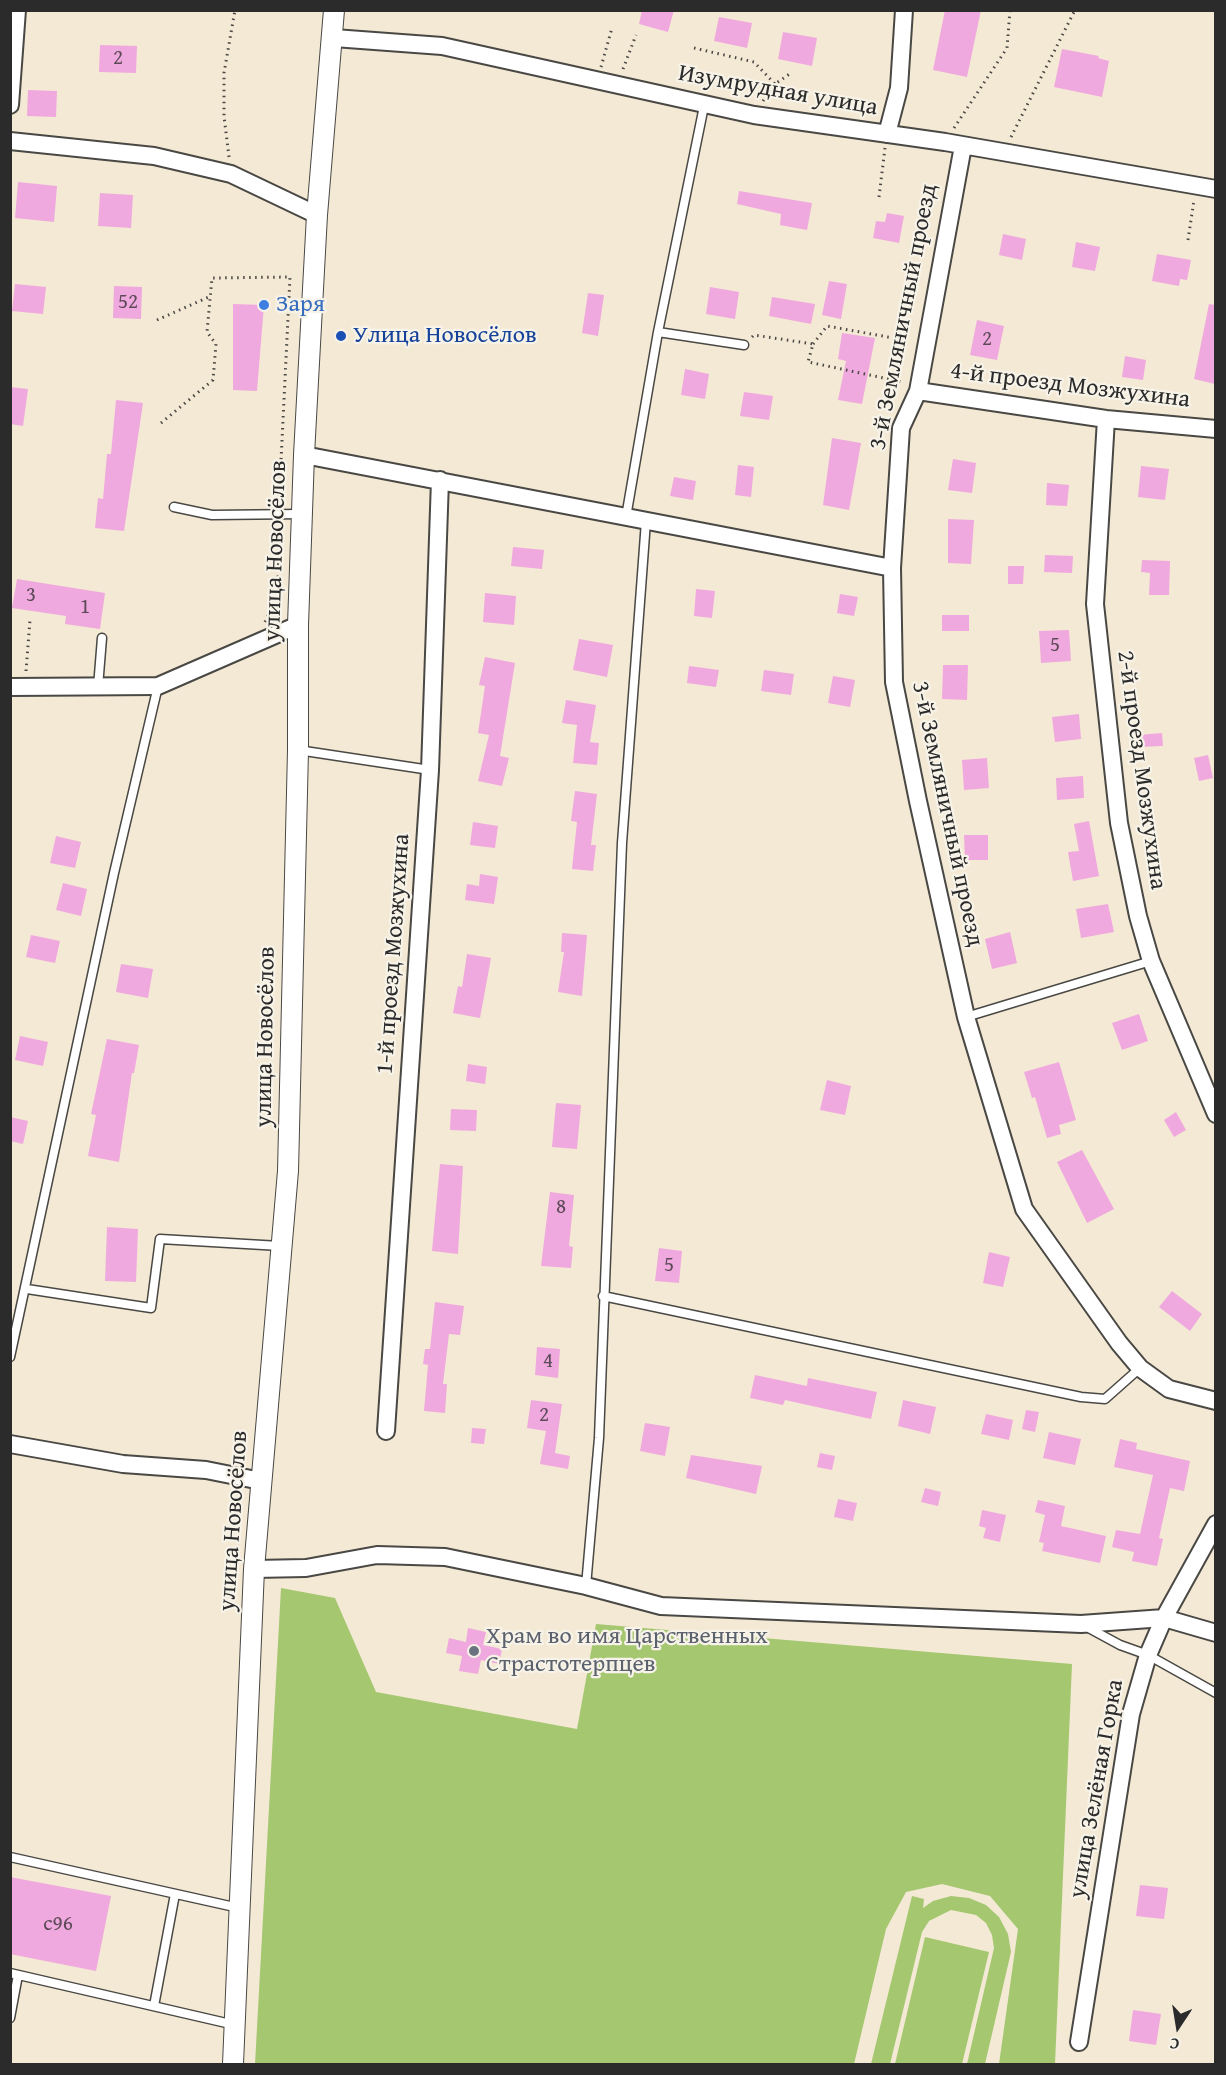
<!DOCTYPE html>
<meta charset="utf-8">
<style>
body{margin:0}
#map{position:relative;width:1226px;height:2075px;overflow:hidden;background:#f4e9d4;font-family:"Gentium Book Plus",serif}
canvas{display:block}
.frame{position:absolute;inset:0;border:12px solid #2b2b2b;pointer-events:none}
.north{position:absolute;left:1148px;top:1997px;width:60px;height:60px;-webkit-text-stroke:4px #f7f3e8;paint-order:stroke;rotate:192deg;font-size:16px;font-weight:700;line-height:24px;text-align:center;color:#2b2b2b}
.north::after{content:'';display:block;margin:auto;width:21px;height:27px;background:#2b2b2b;clip-path:polygon(50% 0,100% 100%,50% 72%,0 100%)}
</style>
<div id="map">
<canvas width="1226" height="2075"></canvas>
<div class="frame"></div>
<div class="north">С</div>
</div>
<script>
const ctx = document.querySelector('canvas').getContext('2d');
ctx.lineJoin = 'round';
function fill(path, color) { ctx.fillStyle = color; ctx.fill(path, 'evenodd'); }
const toPath = rows => new Path2D(rows.map(r => 'M' + r).join(''));
function stroke(path, color, width, dash) { ctx.strokeStyle = color; ctx.lineWidth = width; ctx.lineCap = dash ? 'butt' : 'round'; ctx.setLineDash(dash || []); ctx.stroke(path); }
function write(font, color, halo, rows, align = 'center') {
  ctx.font = font + ' "Gentium Book Plus",serif'; ctx.lineWidth = 4.5; ctx.setLineDash([]); ctx.textBaseline = 'middle'; ctx.strokeStyle = halo; ctx.fillStyle = color; for (const [text, x, y, turn = 0] of rows) {
    ctx.save(); ctx.translate(x, y); ctx.rotate((+turn || 0) * Math.PI / 180); ctx.textAlign = isNaN(turn) ? turn : align; if (halo) ctx.strokeText(text, 0, 0); ctx.fillText(text, 0, 0); ctx.restore();
  }
}
const green = toPath([
 [281,1588,335,1598,376,1692,577,1729,596,1624,1072,1664,1055,2064,999,2064,1018,1929,990,1896,942,1884,906,1892,886,1929,854,2064,255,2064],
 [912,1896,924,1899,923,1908,933,1901,951,1896,969,1898,986,1905,999,1917,1008,1934,1011,1952,985,2064,967,2064,994,1948,992,1935,986,1923,976,1915,951,1910,929,1921,922,1932,890,2064,871,2064],
 [925,1937,989,1952,962,2064,895,2064]
]);
const building = toPath([
 [642,10,674,10,668,32,639,24],
 [945,10,981,10,967,77,933,70],
 [719,17,752,23,747,48,714,41],
 [783,32,817,38,812,66,778,59],
 [100,45,137,46,136,73,99,72],
 [1062,49,1099,56,1098,58,1109,61,1102,97,1054,87],
 [28,90,57,91,56,117,27,116],
 [18,182,57,186,54,222,15,218],
 [739,191,812,203,807,230,780,225,781,214,737,204],
 [100,193,133,195,131,228,98,226],
 [887,213,904,216,899,243,873,238,876,221,885,222],
 [1003,234,1026,239,1022,260,999,255],
 [1076,242,1100,247,1095,271,1072,267],
 [1157,254,1191,260,1187,280,1180,279,1179,286,1152,281],
 [829,281,847,284,841,319,822,315],
 [15,284,46,287,43,314,12,311],
 [114,286,142,287,141,319,113,318],
 [710,287,739,292,735,319,706,314],
 [588,293,604,295,598,336,582,333],
 [772,297,815,304,811,324,769,316],
 [233,304,264,305,257,391,233,390],
 [1209,304,1215,305,1215,384,1194,379],
 [977,320,1004,326,997,360,970,355],
 [842,333,875,338,862,404,838,400,846,361,838,359],
 [1125,356,1146,360,1143,380,1122,377],
 [685,369,709,374,705,399,681,395],
 [10,387,28,389,23,426,10,424],
 [744,392,773,396,769,420,740,416],
 [116,400,143,403,124,531,95,528,98,498,103,499,107,454,111,454],
 [832,438,861,443,849,510,823,505],
 [953,459,976,463,972,493,948,490],
 [738,465,754,467,751,497,735,495],
 [1141,466,1169,469,1165,500,1138,497],
 [674,477,696,481,693,500,670,496],
 [1047,483,1069,485,1067,506,1046,505],
 [948,519,974,520,971,564,948,563],
 [513,547,544,550,542,569,511,566],
 [1045,555,1073,556,1072,573,1044,572],
 [1142,560,1170,561,1169,595,1149,595,1150,573,1141,572],
 [1008,566,1024,566,1023,584,1008,584],
 [17,579,105,593,100,629,65,624,66,616,12,608],
 [696,589,715,591,712,618,694,616],
 [485,593,516,596,514,625,483,622],
 [840,594,858,597,854,616,837,613],
 [942,615,969,615,969,631,942,631],
 [1069,630,1071,661,1041,663,1039,631],
 [579,639,613,645,607,677,573,670],
 [485,657,515,663,500,756,509,758,502,786,478,781,489,735,478,733,485,686,479,685],
 [943,665,968,665,967,700,942,699],
 [689,666,719,670,716,687,687,683],
 [764,670,794,674,791,695,761,691],
 [833,676,855,680,850,707,828,703],
 [566,700,596,705,590,742,599,743,597,765,573,763,577,725,562,723],
 [1079,714,1081,739,1055,742,1052,717],
 [1162,733,1163,746,1138,747,1138,735],
 [1208,755,1213,778,1199,781,1194,758],
 [987,758,989,788,964,790,962,760],
 [1083,776,1084,798,1057,800,1056,778],
 [575,791,597,794,591,845,596,845,593,871,572,869,577,822,571,821],
 [1089,821,1099,876,1073,881,1068,852,1079,851,1074,824],
 [473,822,498,826,495,848,470,845],
 [964,835,988,835,988,860,965,860],
 [56,836,81,842,75,868,50,863],
 [480,874,498,877,494,904,465,900,467,884,479,886],
 [63,883,87,889,81,916,56,910],
 [1108,904,1114,932,1081,938,1076,909],
 [1010,932,1017,963,992,969,985,939],
 [562,933,587,935,582,996,558,992,564,952,561,952],
 [31,935,60,941,55,963,26,957],
 [467,954,491,958,480,1018,453,1013,458,986,462,987],
 [121,964,153,969,148,998,116,992],
 [1139,1014,1148,1041,1122,1050,1112,1023],
 [20,1036,48,1042,43,1066,15,1060],
 [107,1039,139,1045,134,1073,132,1073,119,1162,88,1156,96,1115,91,1114],
 [1059,1062,1076,1120,1059,1125,1061,1134,1047,1138,1035,1097,1032,1098,1024,1072],
 [468,1064,487,1067,485,1084,466,1081],
 [827,1080,851,1086,845,1115,820,1110],
 [556,1103,581,1105,577,1149,552,1147],
 [451,1109,477,1110,476,1131,450,1130],
 [1176,1112,1186,1130,1174,1137,1164,1120],
 [10,1117,28,1121,23,1144,10,1141],
 [1082,1150,1114,1209,1087,1223,1057,1162],
 [440,1164,463,1166,458,1254,432,1251],
 [550,1192,574,1195,569,1246,573,1247,571,1268,541,1266],
 [107,1227,138,1229,136,1282,105,1281],
 [659,1248,682,1251,679,1283,655,1281],
 [989,1252,1010,1257,1003,1287,983,1283],
 [1172,1291,1202,1314,1190,1331,1159,1307],
 [435,1302,464,1306,460,1335,449,1334,443,1384,447,1384,445,1413,424,1411,428,1365,423,1364,425,1349,430,1349],
 [537,1347,560,1349,558,1378,535,1375],
 [755,1375,807,1386,808,1378,877,1392,871,1419,785,1400,783,1405,750,1398],
 [531,1400,562,1404,555,1453,570,1456,568,1469,540,1464,546,1431,527,1428],
 [903,1400,936,1407,930,1434,898,1426],
 [1026,1410,1039,1412,1035,1432,1022,1429],
 [986,1414,1013,1420,1009,1440,981,1434],
 [645,1423,670,1427,665,1456,640,1451],
 [472,1428,486,1429,484,1444,471,1443],
 [1049,1432,1081,1439,1075,1465,1043,1458],
 [1120,1439,1137,1443,1136,1449,1190,1461,1184,1491,1170,1488,1159,1538,1163,1539,1157,1566,1132,1561,1134,1552,1112,1547,1116,1530,1140,1534,1153,1475,1114,1467],
 [820,1453,835,1456,832,1470,817,1467],
 [691,1455,762,1466,756,1494,686,1478],
 [925,1488,941,1492,938,1506,921,1502],
 [838,1499,857,1503,853,1521,834,1517],
 [1038,1500,1065,1506,1061,1526,1106,1536,1100,1563,1042,1551,1044,1543,1039,1542,1045,1515,1035,1512],
 [982,1510,1006,1515,1000,1542,983,1538,986,1528,979,1526],
 [468,1628,486,1632,483,1645,502,1649,499,1664,481,1660,478,1674,459,1671,462,1656,446,1653,449,1638,466,1642],
 [10,1877,111,1896,96,1971,10,1954],
 [1140,1885,1168,1888,1164,1919,1136,1916],
 [1133,2010,1161,2014,1156,2045,1129,2041]
]);
const path = toPath([
 [694,48,754,62,775,84],
 [601,67,612,28],
 [623,69,636,35],
 [763,101,775,84,791,73],
 [954,128,1007,48,1010,10],
 [1011,137,1075,10],
 [229,157,224,116,224,73,235,10],
 [879,197,885,148],
 [1188,240,1194,200],
 [157,320,211,296],
 [752,337,754,335,813,344,808,362,903,382],
 [813,344,827,326,910,341],
 [161,423,213,380,216,344,207,332,212,278,290,277,279,502],
 [265,622,278,594,279,527],
 [26,671,30,620]
]);
const service = toPath([
 [658,332,704,106],
 [174,507,212,515,302,514],
 [626,517,658,332,744,345],
 [98,687,102,638],
 [298,750,430,770],
 [966,1017,1151,961],
 [27,1289,151,1308,160,1239,280,1246],
 [603,1296,1081,1397,1105,1399,1140,1368],
 [10,1357,114,873,158,686],
 [586,1586,599,1438,622,843,646,521],
 [1085,1626,1120,1645,1148,1655,1216,1693],
 [10,1857,239,1908],
 [10,1973,235,2025],
 [154,2006,175,1894],
 [10,2018,18,1975]
]);
const minor = toPath([
 [334,38,442,46,754,115,945,142,1216,189],
 [10,105,17,10],
 [887,134,899,88,904,10],
 [10,141,154,156,231,174,317,215],
 [963,146,918,391,901,428,892,568,894,682,918,801,966,1017,1024,1209,1119,1343,1140,1368,1169,1389,1216,1401],
 [918,391,1106,419,1216,429],
 [1106,419,1095,604,1119,823,1138,916,1151,961,1216,1114],
 [304,455,892,568],
 [10,687,158,686,298,625],
 [386,1431,430,770,440,480],
 [10,1444,123,1464,206,1470,261,1481],
 [254,1569,306,1568,377,1555,445,1557,586,1586,661,1606,1081,1624,1164,1618,1216,1633],
 [1079,2042,1131,1714,1148,1655,1164,1618,1216,1524]
]);
const tertiary = toPath([
 [233,2064,254,1569,288,1171,298,750,298,625,304,455,317,215,334,10]
]);
const markers = [
 [264,305,6,"#3f7fe0"],
 [341,336,6,"#1a4fb4"],
 [474,1651,6,"#6b7280"]
];
const numberNames = [
 ["2",118,59],
 ["52",128,303],
 ["2",987,340],
 ["3",31,596],
 ["1",85,608],
 ["5",1055,646],
 ["8",561,1208],
 ["5",669,1266],
 ["4",548,1362],
 ["2",544,1416],
 ["с96",58,1925]
];
const streetNames = [
 ["Изумрудная улица",778,91,10],
 ["3-й Земляничный проезд",904,317,-79],
 ["4-й проезд Мозжухина",1070,386,7],
 ["улица Новосёлов",276,551,-88],
 ["2-й проезд Мозжухина",1141,770,82],
 ["3-й Земляничный проезд",947,814,78],
 ["1-й проезд Мозжухина",394,954,-86],
 ["улица Новосёлов",266,1037,-89],
 ["улица Новосёлов",234,1521,-86],
 ["улица Зелёная Горка",1097,1789,-80]
];
const shopNames = [
 ["Заря",276,305]
];
const transitNames = [
 ["Улица Новосёлов",353,336]
];
const worshipNames = [
 ["Храм во имя Царственных",486,1637],
 ["Страстотерпцев",486,1665]
];
fill(green, '#a4c770');
fill(building, '#f0a9de');
stroke(service, '#494844', 11);
stroke(minor, '#494844', 20);
stroke(tertiary, '#494844', 22);
stroke(path, '#494844', 3, [1.5, 4.5]);
stroke(service, '#fff', 8);
stroke(minor, '#fff', 16);
stroke(tertiary, '#fff', 20);
for (const [x, y, r, color] of markers) { const dot = new Path2D(); dot.arc(x, y, r, 0, 2 * Math.PI); ctx.fillStyle = color; ctx.fill(dot); stroke(dot, '#f7f3e8', 2); }
write('21px', '#5c4a58', null, numberNames);
write('24px', '#2b2b2b', '#f7f3e8', streetNames);
write('24px', '#366cbe', '#f7f3e8', shopNames, 'left');
write('24px', '#164399', '#f7f3e8', transitNames, 'left');
write('24px', '#5b616d', '#f7f3e8', worshipNames, 'left');
</script>
